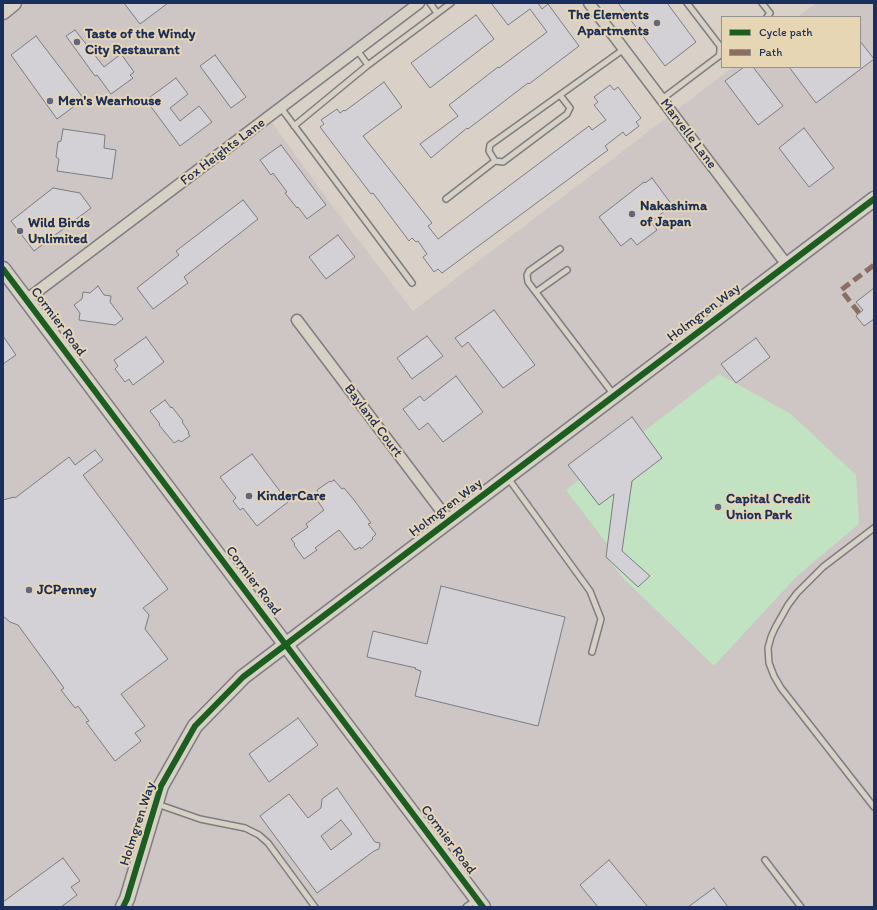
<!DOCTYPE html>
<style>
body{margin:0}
#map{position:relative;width:877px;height:910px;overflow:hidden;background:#d9d1c8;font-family:Itim,sans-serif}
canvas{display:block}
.frame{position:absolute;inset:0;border:4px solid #1b2f5e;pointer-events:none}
.legend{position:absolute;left:721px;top:16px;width:140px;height:52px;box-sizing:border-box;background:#e7d6b3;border:1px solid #959391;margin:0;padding:5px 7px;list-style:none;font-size:12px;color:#1b2f5e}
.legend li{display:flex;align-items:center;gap:8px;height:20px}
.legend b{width:20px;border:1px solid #959391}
</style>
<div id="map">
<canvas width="877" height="910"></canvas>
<div class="frame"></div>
<ul class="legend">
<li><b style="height:5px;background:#1b5e20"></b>Cycle path</li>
<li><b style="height:5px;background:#8d6e63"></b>Path</li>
</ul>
</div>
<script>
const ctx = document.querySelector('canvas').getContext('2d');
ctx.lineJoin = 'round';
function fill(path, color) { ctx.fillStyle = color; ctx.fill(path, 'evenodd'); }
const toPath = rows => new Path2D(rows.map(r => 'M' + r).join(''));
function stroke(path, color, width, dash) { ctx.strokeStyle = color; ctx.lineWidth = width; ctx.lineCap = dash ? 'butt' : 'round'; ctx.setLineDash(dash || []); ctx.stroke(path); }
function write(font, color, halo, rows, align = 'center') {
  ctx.font = font + ' Itim,sans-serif'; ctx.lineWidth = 4; ctx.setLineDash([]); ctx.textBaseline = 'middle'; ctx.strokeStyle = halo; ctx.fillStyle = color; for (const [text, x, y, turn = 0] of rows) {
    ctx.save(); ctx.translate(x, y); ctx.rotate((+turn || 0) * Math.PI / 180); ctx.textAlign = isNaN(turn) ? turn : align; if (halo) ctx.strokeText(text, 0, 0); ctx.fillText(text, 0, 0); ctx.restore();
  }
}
const built = toPath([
 [14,3,419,3,268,117,333,207,413,311,733,67,860,67,860,17,798,17,816,3,874,3,874,907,3,907,3,12]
]);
const green = toPath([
 [719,374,791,414,856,475,859,524,797,576,714,666,624,579,606,557,607,544,566,490,579,480,568,465,632,417,643,432]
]);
const building = toPath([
 [124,3,168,3,140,24,124,3],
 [491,3,538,3,542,9,548,4,579,46,529,84,528,83,468,129,467,128,431,158,420,144,458,116,449,105,498,67,499,68,547,32,530,9,508,25,491,3],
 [618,3,667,3,696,42,665,66,618,3],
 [476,15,494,39,430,88,411,63,476,15],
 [75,30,104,67,121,54,134,72,130,75,133,78,111,94,97,75,95,76,66,36,75,30],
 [36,36,84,99,57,119,11,55,36,36],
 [860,41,874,59,816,103,789,67,860,67,860,41],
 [215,55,246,97,231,108,200,66,215,55],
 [744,67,753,67,783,106,758,125,725,81,744,67],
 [176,78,188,94,170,108,180,121,199,106,212,122,180,146,146,100,176,78],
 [384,82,402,107,363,136,432,223,428,226,438,239,589,126,592,130,606,120,594,105,598,102,594,97,610,85,614,90,618,87,641,118,636,122,639,126,626,136,623,132,605,146,608,150,442,273,438,269,434,272,423,257,427,254,418,241,416,242,412,238,409,241,373,193,371,194,320,127,324,124,321,120,337,109,340,113,344,110,345,111,384,82],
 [804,128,834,168,809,187,779,148,804,128],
 [63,129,105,135,104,148,116,150,112,179,57,171,59,159,56,157,58,142,61,141,63,129],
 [281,145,326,205,307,219,298,207,297,208,285,193,287,192,273,173,271,175,260,160,281,145],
 [652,178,672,205,651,222,657,230,637,245,631,238,621,246,599,217,644,182,645,183,652,178],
 [53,188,80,193,91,208,34,251,11,221,53,188],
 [243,200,258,219,184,277,188,283,153,309,137,288,179,255,176,251,243,200],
 [338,235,355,257,326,279,309,257,338,235],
 [98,286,104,295,111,296,110,302,123,319,115,325,79,320,80,313,74,305,82,299,83,292,90,293,98,286],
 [874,288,874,319,864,326,856,316,863,310,856,302,874,288],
 [494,310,535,365,503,388,468,342,462,347,455,338,494,310],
 [3,336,16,355,3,364,3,336],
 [427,336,443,356,412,379,397,358,427,336],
 [146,337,164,362,133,385,129,379,125,382,115,369,118,366,114,360,146,337],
 [756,338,770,357,736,383,721,364,756,338],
 [456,376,483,412,443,442,428,423,419,430,403,409,420,396,424,401,456,376],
 [165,400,171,408,172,407,183,421,182,422,189,432,188,433,190,436,181,442,179,440,174,443,159,425,160,424,150,411,165,400],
 [632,417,662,458,632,481,622,551,650,576,638,587,606,557,614,494,599,505,568,465,632,417],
 [95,450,103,460,83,475,168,589,143,608,149,615,145,629,168,659,121,694,145,726,135,733,141,741,115,761,86,722,89,721,78,706,75,708,61,690,64,688,18,625,10,622,3,616,3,500,14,497,15,498,69,457,75,465,95,450],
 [252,454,288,502,257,526,243,508,240,510,233,501,236,498,220,477,252,454],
 [334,480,342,489,344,488,354,500,371,523,368,524,376,534,372,538,373,539,361,549,360,547,355,550,339,530,315,548,317,550,304,559,294,545,295,544,291,539,308,527,306,524,324,510,314,496,318,492,317,490,330,481,331,482,334,480],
 [441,586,565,617,538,726,415,696,421,671,415,669,416,668,367,657,373,631,427,644,441,586],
 [298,718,318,745,269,782,249,754,298,718],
 [337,788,375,842,380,843,379,849,374,851,317,893,260,816,289,794,308,818,321,808,322,799,337,788],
 [341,820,352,834,331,850,321,836,341,820],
 [63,858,80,881,71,887,77,895,61,907,3,907,3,902,63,858],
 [609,860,648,907,598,907,580,885,609,860],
 [714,888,728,907,688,907,714,888]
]);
const lane = toPath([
 [430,3,437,13],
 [762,3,770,13,767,17],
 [357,50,368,65],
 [560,95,570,108,567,114,503,162,495,161,489,151,490,145,624,49],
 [662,99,719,56,720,51,720,46,687,3],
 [281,108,412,283],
 [294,126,368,65,451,3],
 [446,199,495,161],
 [560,249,529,271,527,275,528,282,614,395],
 [536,292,567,270],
 [508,478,590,591,601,619,592,652],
 [874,528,823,567,797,593,788,605,775,628,771,637,768,648,769,663,774,676,781,688,874,807],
 [157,804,200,819,245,828,259,835,268,843,315,907],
 [765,860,801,907],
 [466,907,477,899]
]);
const street = toPath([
 [589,3,787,265],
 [26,300,419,3],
 [297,320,449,521]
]);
const secondary = toPath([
 [3,12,14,3],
 [3,269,483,907],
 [123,907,127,899,161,786,195,726,243,677,874,199]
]);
const quiet = toPath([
 [859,313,841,290,874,265]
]);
const cycleway = toPath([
 [3,269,483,907],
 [123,907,127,899,161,786,195,726,243,677,874,199]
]);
const markers = [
 [657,23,4,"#5e6883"],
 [77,42,4,"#5e6883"],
 [50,101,4,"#5e6883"],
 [632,214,4,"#5e6883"],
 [20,231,4,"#5e6883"],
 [249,496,4,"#5e6883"],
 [718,507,4,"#5e6883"],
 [29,590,4,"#5e6883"]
];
const poiNames = [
 ["The Elements",649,15,"right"],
 ["Apartments",649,31,"right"],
 ["Taste of the Windy",85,34],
 ["City Restaurant",85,50],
 ["Men's Wearhouse",58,101],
 ["Nakashima",640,206],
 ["of Japan",640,222],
 ["Wild Birds",28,223],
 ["Unlimited",28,239],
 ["KinderCare",257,496],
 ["Capital Credit",726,499],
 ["Union Park",726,515],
 ["JCPenney",37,590]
];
const streetNames = [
 ["Marvelle Lane",688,134,53],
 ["Fox Heights Lane",223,152,-37],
 ["Holmgren Way",704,313,-37],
 ["Cormier Road",58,322,53],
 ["Bayland Court",373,421,53],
 ["Holmgren Way",446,508,-37],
 ["Cormier Road",253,581,53],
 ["Holmgren Way",138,824,-72],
 ["Cormier Road",448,840,53]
];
fill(built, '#cec5c5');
fill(green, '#c1e3c1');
fill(building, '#d3d0d6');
stroke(building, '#7d7d82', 1);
stroke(lane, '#7d7d82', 8);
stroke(street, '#7d7d82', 13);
stroke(secondary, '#7d7d82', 17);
stroke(lane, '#d6d0c5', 5);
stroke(street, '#d6d0c5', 10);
stroke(secondary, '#d6d0c5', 14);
stroke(quiet, '#8d6e63', 5, [10, 5]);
stroke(cycleway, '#1b5e20', 6);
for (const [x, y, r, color] of markers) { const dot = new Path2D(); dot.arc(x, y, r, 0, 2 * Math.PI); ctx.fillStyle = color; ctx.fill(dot); stroke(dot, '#e7d6b3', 1.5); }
write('bold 14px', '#1b2f5e', '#e7d6b3', poiNames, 'left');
write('14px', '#1b2f5e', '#e7d6b3', streetNames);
</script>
